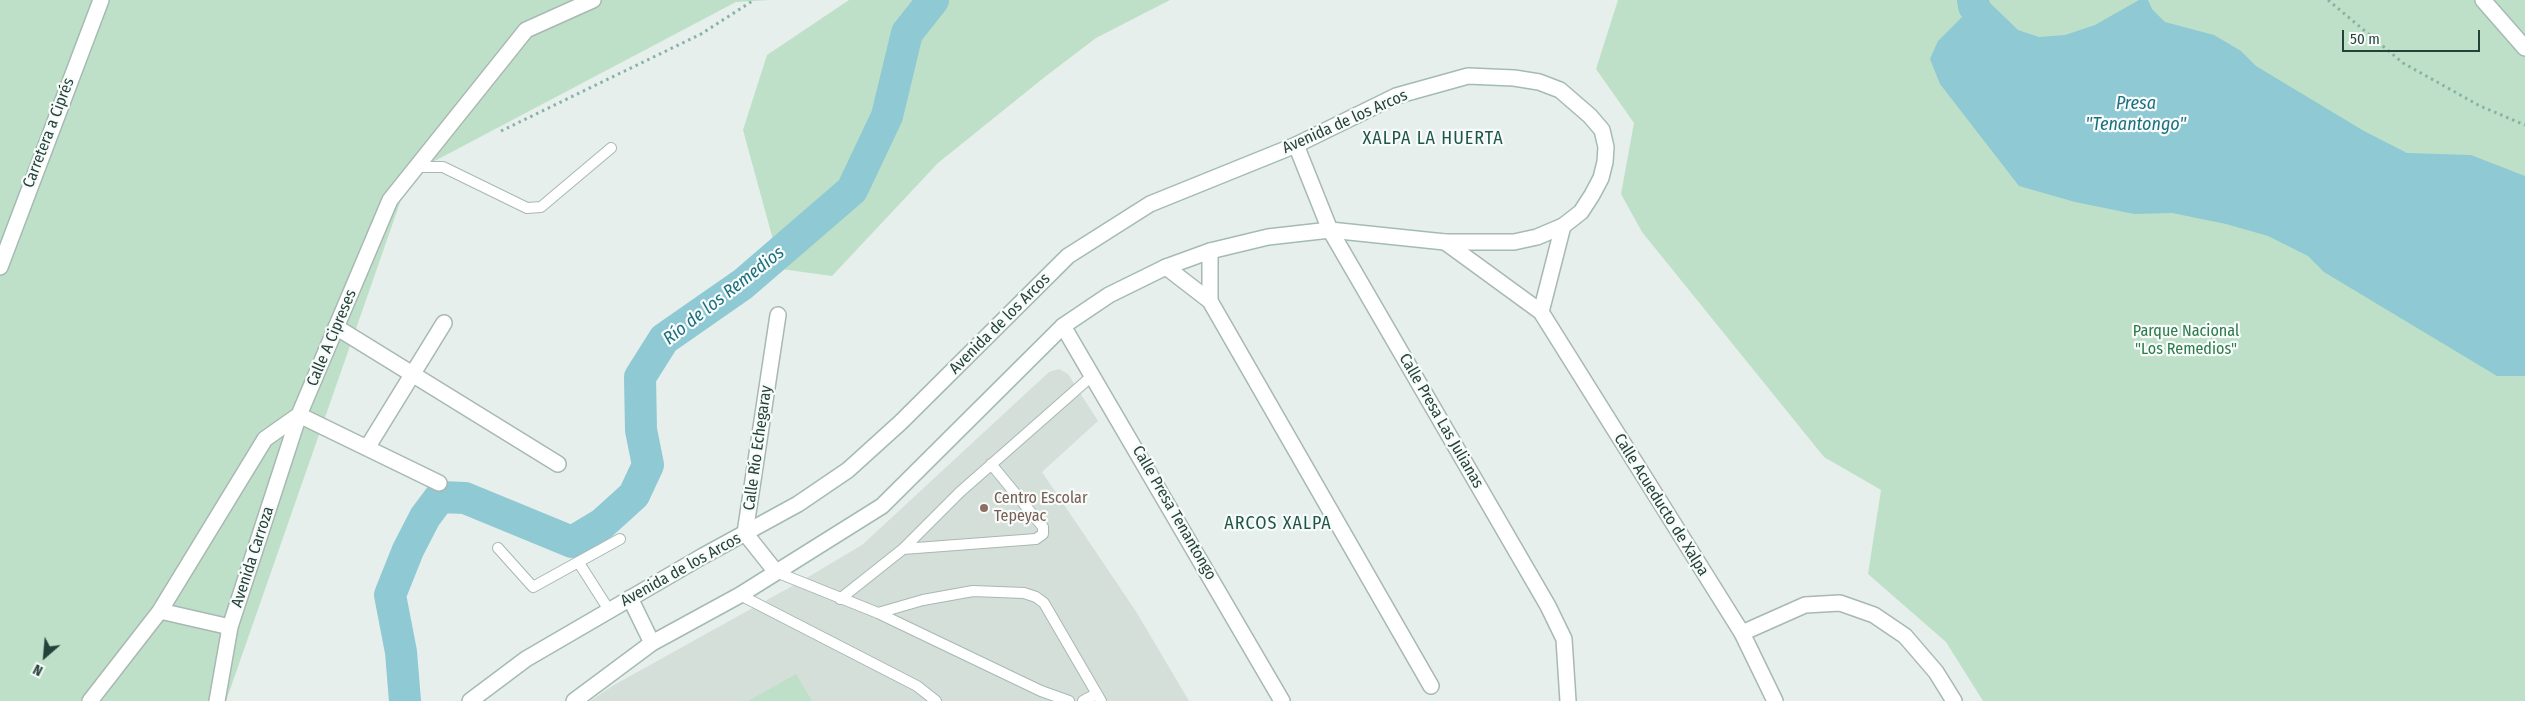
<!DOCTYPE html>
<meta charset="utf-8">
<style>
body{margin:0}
#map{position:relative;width:2525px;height:701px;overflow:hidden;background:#e6efeb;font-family:"Fira Sans Condensed",sans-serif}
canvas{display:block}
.north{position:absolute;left:20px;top:631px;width:50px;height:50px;-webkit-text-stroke:4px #f7fbf9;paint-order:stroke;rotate:207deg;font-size:14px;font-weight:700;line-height:20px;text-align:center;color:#24423a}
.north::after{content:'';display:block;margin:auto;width:18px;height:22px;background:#24423a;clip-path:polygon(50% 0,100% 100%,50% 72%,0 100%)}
.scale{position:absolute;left:2342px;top:30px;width:138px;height:22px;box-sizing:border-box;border:2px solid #24423a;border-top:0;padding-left:6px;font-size:15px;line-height:18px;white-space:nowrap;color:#24423a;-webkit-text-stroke:4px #f7fbf9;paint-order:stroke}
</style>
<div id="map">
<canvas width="2525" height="701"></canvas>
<div class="north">N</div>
<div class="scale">50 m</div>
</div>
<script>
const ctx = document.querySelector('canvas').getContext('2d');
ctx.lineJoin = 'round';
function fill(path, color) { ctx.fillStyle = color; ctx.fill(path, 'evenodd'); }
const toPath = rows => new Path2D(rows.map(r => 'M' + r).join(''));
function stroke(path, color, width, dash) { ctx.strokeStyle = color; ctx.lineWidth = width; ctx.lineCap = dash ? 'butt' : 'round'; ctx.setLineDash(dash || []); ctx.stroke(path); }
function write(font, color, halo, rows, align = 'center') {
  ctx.font = font + ' "Fira Sans Condensed",sans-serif'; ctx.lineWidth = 4.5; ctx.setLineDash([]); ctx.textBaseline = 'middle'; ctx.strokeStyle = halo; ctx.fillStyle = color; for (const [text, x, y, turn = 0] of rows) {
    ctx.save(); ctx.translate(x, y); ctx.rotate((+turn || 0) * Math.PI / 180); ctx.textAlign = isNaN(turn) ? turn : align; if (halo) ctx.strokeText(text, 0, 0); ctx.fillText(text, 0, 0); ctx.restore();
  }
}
const built = toPath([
 [1059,369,1068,374,1098,421,1042,472,1137,613,1189,701,590,701,614,685,803,580,862,545,1049,372]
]);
const green = toPath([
 [0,0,770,0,736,2,410,174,226,701,0,701],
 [849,0,1170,0,1096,38,1046,76,938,163,832,276,781,269,743,130,767,55],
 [1618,0,2525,0,2525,701,1983,701,1946,642,1868,574,1881,490,1824,457,1642,232,1621,194,1634,123,1596,69],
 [796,674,812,701,748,701]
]);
const water = toPath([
 [2139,0,2148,0,2152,9,2165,22,2214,35,2241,51,2256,66,2364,131,2407,153,2471,155,2525,176,2525,376,2497,376,2324,272,2308,256,2268,236,2226,224,2172,213,2134,214,2075,202,2019,186,1940,84,1930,59,1938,41,1967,12,1982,1,1989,2,2018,30,2039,37,2065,35,2095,25]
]);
const river = toPath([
 [1973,0,1974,6],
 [405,701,401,652,390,595,408,550,425,517,440,497,465,498,572,542,602,524,634,495,648,465,641,430,640,377,664,339,743,284,852,190,887,116,907,33,933,0]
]);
const path = toPath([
 [2328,0,2403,63,2480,106,2525,125],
 [501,131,701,34,754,0]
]);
const service = toPath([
 [415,167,443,167,527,208,541,207,611,148],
 [498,548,533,587,620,539],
 [903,549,1036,539,1043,534,1043,527,991,464],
 [579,563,609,610],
 [776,572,878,613,1041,691,1069,701],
 [740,595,917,686,936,701],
 [840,599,903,549,960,492,1093,375],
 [878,613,923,600,973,591,1024,593,1036,597,1044,603,1101,701],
 [1083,701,1096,694]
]);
const minor = toPath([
 [1296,145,1330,230,1548,606,1564,639,1568,701],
 [1166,267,1210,301,1431,686],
 [1210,301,1210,251],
 [1063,326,1282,701],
 [336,327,558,464],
 [367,448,444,323],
 [776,572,745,533,778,315],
 [160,611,230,627],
 [1742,633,1805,605,1840,603,1874,615,1905,636,1936,672,1954,701],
 [90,701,160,611,265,439,299,415,390,200,526,30,593,0],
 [217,701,230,627,299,415,439,483]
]);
const tertiary = toPath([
 [1445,242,1541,312,1742,633,1775,701],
 [1541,312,1563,226]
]);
const secondary = toPath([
 [2483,0,2525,48],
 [0,267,101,0],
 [630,598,652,643],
 [470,701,526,659,703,556,798,504,848,470,901,422,1068,256,1150,204,1296,145,1396,96,1468,76,1514,78,1539,82,1560,90,1590,116,1602,130,1606,147,1605,162,1601,178,1592,195,1581,212,1563,226,1537,237,1514,242,1445,242,1330,230,1268,237,1210,251,1166,267,1109,295,1063,326,882,506,740,595,652,643,574,701]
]);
const markers = [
 [984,508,5,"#8d6e63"]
];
const streetNames = [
 ["Avenida de los Arcos",1345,122,-24],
 ["Carretera a Ciprés",49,133,-69],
 ["Avenida de los Arcos",1000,324,-45],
 ["Calle A Cipreses",332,338,-67],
 ["Calle Presa Las Julianas",1441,421,60],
 ["Calle Río Echegaray",758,448,-82],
 ["Calle Acueducto de Xalpa",1661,505,58],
 ["Calle Presa Tenantongo",1174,513,60],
 ["Avenida Carroza",253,557,-72],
 ["Avenida de los Arcos",681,570,-29]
];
const parkNames = [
 ["Parque Nacional",2186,332],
 ["\"Los Remedios\"",2186,350]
];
const educationNames = [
 ["Centro Escolar",994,499],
 ["Tepeyac",994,517]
];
const waterNames = [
 ["Presa",2136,104],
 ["\"Tenantongo\"",2136,125],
 ["Río de los Remedios",724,296,-38]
];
const neighbourhoodNames = [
 ["XALPA LA HUERTA",1433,139],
 ["ARCOS XALPA",1278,524]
];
fill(built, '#d4dfda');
fill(green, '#bfe0c8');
fill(water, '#8ec9d4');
stroke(river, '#8ec9d4', 32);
stroke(service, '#a8b8b2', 12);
stroke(minor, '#a8b8b2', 18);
stroke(tertiary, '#a8b8b2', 18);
stroke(secondary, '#a4bbb3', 18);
stroke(path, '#86b3a5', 3, [2.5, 4]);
stroke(service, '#fff', 10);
stroke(minor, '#fff', 15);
stroke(tertiary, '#fff', 15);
stroke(secondary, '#fff', 15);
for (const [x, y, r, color] of markers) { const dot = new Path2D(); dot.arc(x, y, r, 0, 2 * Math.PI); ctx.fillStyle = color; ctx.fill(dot); stroke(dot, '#f7fbf9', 2); }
write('16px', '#24423a', '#f7fbf9', streetNames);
write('16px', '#2d7a4b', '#f7fbf9', parkNames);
write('16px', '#785e54', '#f7fbf9', educationNames, 'left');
write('italic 18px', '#1c6f80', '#f7fbf9', waterNames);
ctx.letterSpacing = '1px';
write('18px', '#1f5548', '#f7fbf9', neighbourhoodNames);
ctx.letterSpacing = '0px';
</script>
